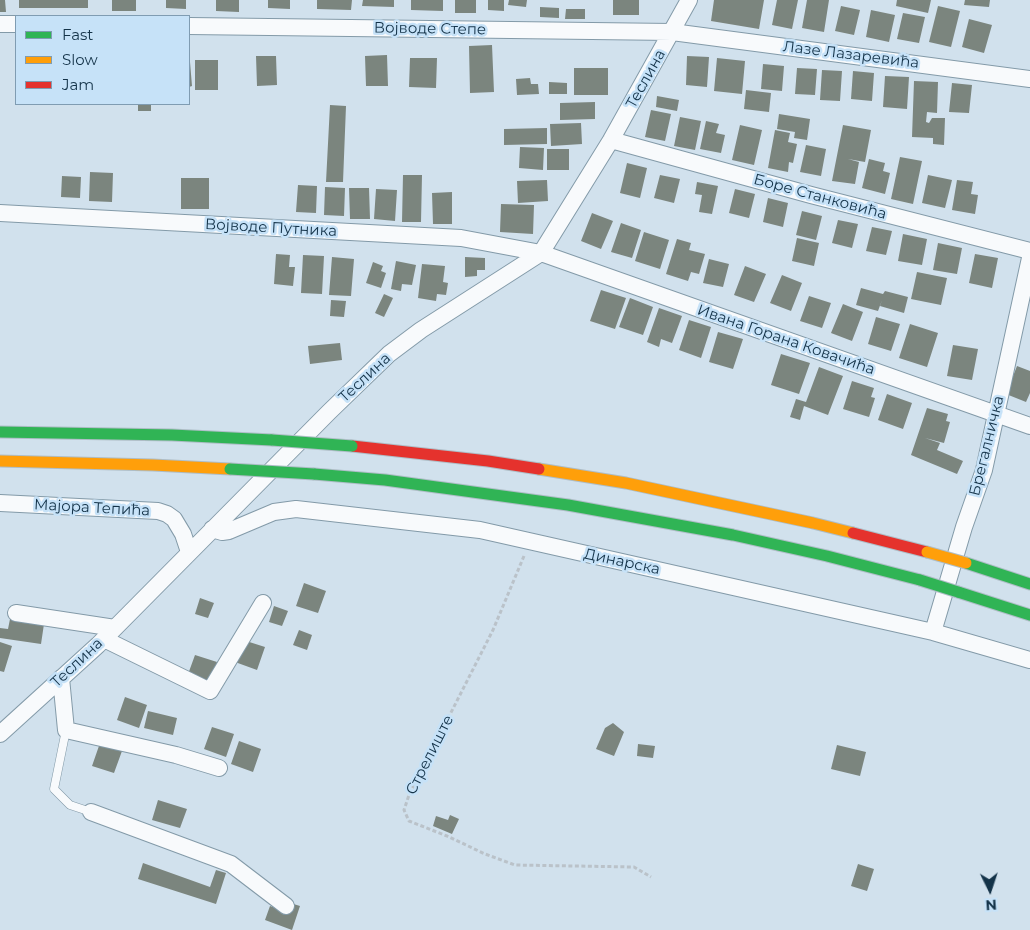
<!DOCTYPE html>
<meta charset="utf-8">
<style>
body{margin:0}
#map{position:relative;width:1030px;height:930px;overflow:hidden;background:#d1e1ed;font-family:Montserrat,sans-serif}
canvas{display:block}
.legend{position:absolute;left:15px;top:15px;width:175px;height:90px;box-sizing:border-box;background:#c6e2f8;border:1px solid #7f9cb2;margin:0;padding:6px 9px;list-style:none;font-size:15px;color:#143349}
.legend li{display:flex;align-items:center;gap:10px;height:25px}
.legend b{width:25px;border:1px solid #7f9cb2}
.north{position:absolute;left:965px;top:865px;width:50px;height:50px;-webkit-text-stroke:4px #c6e2f8;paint-order:stroke;rotate:176deg;font-size:14px;font-weight:700;line-height:20px;text-align:center;color:#143349}
.north::after{content:'';display:block;margin:auto;width:18px;height:22px;background:#143349;clip-path:polygon(50% 0,100% 100%,50% 72%,0 100%)}
</style>
<div id="map">
<canvas width="1030" height="930"></canvas>
<ul class="legend">
<li><b style="height:6px;background:#30b455"></b>Fast</li>
<li><b style="height:6px;background:#ff9f0a"></b>Slow</li>
<li><b style="height:6px;background:#e5322d"></b>Jam</li>
</ul>
<div class="north">N</div>
</div>
<script>
const ctx = document.querySelector('canvas').getContext('2d');
ctx.lineJoin = 'round';
function fill(path, color) { ctx.fillStyle = color; ctx.fill(path, 'evenodd'); }
const toPath = rows => new Path2D(rows.map(r => 'M' + r).join(''));
function stroke(path, color, width, dash) { ctx.strokeStyle = color; ctx.lineWidth = width; ctx.lineCap = dash ? 'butt' : 'round'; ctx.setLineDash(dash || []); ctx.stroke(path); }
function write(font, color, halo, rows, align = 'center') {
  ctx.font = font + ' Montserrat,sans-serif'; ctx.lineWidth = 5; ctx.setLineDash([]); ctx.textBaseline = 'middle'; ctx.strokeStyle = halo; ctx.fillStyle = color; for (const [text, x, y, turn = 0] of rows) {
    ctx.save(); ctx.translate(x, y); ctx.rotate((+turn || 0) * Math.PI / 180); ctx.textAlign = isNaN(turn) ? turn : align; if (halo) ctx.strokeText(text, 0, 0); ctx.fillText(text, 0, 0); ctx.restore();
  }
}
const building = toPath([
 [0,0,5,0,6,12,0,12],
 [19,0,88,0,88,8,19,8],
 [112,0,136,0,136,11,112,11],
 [166,0,186,0,186,9,166,8],
 [216,0,239,0,239,12,216,11],
 [268,0,290,0,290,9,268,8],
 [317,0,352,0,351,10,317,9],
 [363,0,394,0,394,7,362,6],
 [411,0,443,0,443,11,411,10],
 [455,0,476,0,476,13,455,13],
 [488,0,504,0,504,11,488,10],
 [509,0,527,0,526,7,508,5],
 [613,0,639,0,639,15,613,15],
 [714,0,764,0,759,29,711,21],
 [777,0,798,0,792,29,772,25],
 [807,0,829,0,824,32,802,28],
 [897,0,931,0,928,13,896,6],
 [965,0,990,0,989,7,964,5],
 [841,6,860,10,854,35,835,31],
 [938,6,960,11,951,47,929,42],
 [540,7,559,8,559,18,540,17],
 [566,9,585,9,585,19,565,19],
 [871,10,895,15,889,42,866,37],
 [903,13,925,17,919,43,897,39],
 [969,19,992,25,984,53,962,47],
 [492,45,494,92,470,93,469,46],
 [387,55,388,86,366,86,365,56],
 [256,56,276,56,277,85,257,86],
 [687,56,709,57,707,87,686,85],
 [410,58,437,58,436,88,409,87],
 [717,58,745,61,742,94,714,91],
 [195,60,218,60,218,90,195,90],
 [189,62,190,62,192,86,189,87],
 [763,64,784,66,782,91,761,89],
 [574,68,608,68,608,95,574,95],
 [797,68,817,69,815,95,795,94],
 [822,70,842,71,840,101,820,100],
 [853,71,874,73,872,101,851,99],
 [885,76,909,77,907,109,883,107],
 [530,78,531,84,538,84,539,94,517,95,516,79],
 [914,81,938,82,937,113,927,112,926,122,929,123,932,118,945,118,944,145,933,144,933,138,912,137],
 [549,82,567,83,567,94,549,94],
 [952,83,972,85,969,113,949,112],
 [746,90,771,93,769,112,744,109],
 [657,96,679,100,677,111,656,107],
 [595,102,595,119,560,120,560,103],
 [138,104,151,104,151,111,138,111],
 [330,105,346,106,343,182,326,182],
 [651,110,671,114,665,141,645,137],
 [779,114,810,119,807,140,794,138,795,132,777,129],
 [680,117,701,121,695,150,674,146],
 [706,121,719,124,716,133,725,135,721,153,700,149],
 [581,123,582,144,551,146,550,124],
 [740,125,762,130,754,165,732,160],
 [843,125,871,130,865,162,848,159,859,162,855,184,832,181],
 [547,128,547,144,504,145,504,129],
 [775,130,790,133,788,142,797,144,793,163,789,162,788,172,768,168],
 [806,145,826,149,821,176,800,172],
 [520,147,544,148,543,170,519,168],
 [547,149,569,149,569,170,547,170],
 [900,157,922,161,913,204,891,199],
 [869,159,885,163,883,171,890,173,885,194,862,188],
 [627,163,647,168,640,198,620,193],
 [90,172,113,173,112,202,89,201],
 [403,175,422,175,421,222,402,222],
 [660,175,680,179,674,203,654,198],
 [928,175,952,180,945,208,922,203],
 [62,176,81,177,80,198,61,197],
 [181,178,209,178,209,209,181,209],
 [547,180,548,201,518,203,517,181],
 [957,180,973,182,971,194,978,195,975,214,952,210],
 [697,182,718,186,712,214,699,212,702,195,695,194],
 [298,185,317,186,316,213,296,212],
 [325,187,345,188,344,216,324,215],
 [349,188,369,188,370,219,350,219],
 [376,189,397,190,395,221,374,219],
 [735,189,755,194,749,218,729,213],
 [452,192,452,224,433,224,432,193],
 [768,198,788,203,783,227,763,222],
 [501,204,534,205,533,234,500,232],
 [802,211,822,216,816,240,796,235],
 [592,213,613,221,601,249,581,241],
 [838,220,858,224,852,248,832,243],
 [621,223,641,230,632,258,611,252],
 [872,227,892,231,886,255,866,251],
 [644,232,669,240,660,269,635,261],
 [903,234,927,239,922,265,898,261],
 [797,238,819,243,814,266,792,261],
 [677,239,691,243,689,250,705,254,699,274,691,272,688,281,666,274],
 [938,243,962,248,957,274,933,270],
 [276,254,290,255,289,267,295,267,293,286,274,284],
 [975,254,998,258,992,288,969,283],
 [303,255,324,256,322,294,301,293],
 [332,257,354,259,351,296,329,295],
 [465,257,485,258,485,270,477,270,477,276,465,277],
 [709,259,729,264,723,287,703,283],
 [396,261,416,265,412,285,402,284,401,291,391,289],
 [373,262,383,266,381,271,386,273,381,288,366,283],
 [422,264,445,266,443,282,448,283,446,295,437,294,436,301,418,298],
 [745,266,766,274,754,302,734,295],
 [917,272,947,278,941,305,911,299],
 [782,275,802,283,791,311,770,303],
 [861,288,883,294,885,291,908,297,904,313,880,306,882,300,878,311,856,305],
 [601,290,626,298,615,329,590,321],
 [384,294,393,298,384,317,375,313],
 [809,296,831,303,822,328,800,321],
 [630,298,653,307,643,335,619,327],
 [331,300,346,301,344,317,330,316],
 [843,304,863,312,852,341,831,333],
 [659,308,682,316,672,343,661,339,659,347,647,342],
 [876,317,900,324,891,351,868,344],
 [689,320,711,327,701,358,679,350],
 [910,324,938,333,927,367,899,358],
 [718,332,743,339,733,369,709,362],
 [340,343,342,360,310,364,308,346],
 [953,345,978,349,972,380,947,376],
 [781,354,810,363,799,394,771,385],
 [1017,366,1030,371,1030,393,1026,402,1006,394],
 [819,367,843,376,828,415,804,406,800,420,790,417,796,399,806,402],
 [852,381,874,388,871,397,875,398,869,417,843,409],
 [887,394,912,403,903,429,878,420],
 [927,408,948,414,946,421,950,422,944,443,925,438,940,443,937,450,963,461,957,474,911,455],
 [304,583,326,591,318,613,296,606],
 [200,598,214,603,208,618,195,614],
 [274,606,288,611,282,626,269,622],
 [10,619,44,624,41,644,0,638,0,628,8,629],
 [299,630,312,635,307,650,293,645],
 [243,640,265,647,257,670,235,662],
 [0,642,12,646,4,672,0,671],
 [195,655,217,662,209,685,187,677],
 [125,697,147,705,139,728,117,720],
 [148,711,177,718,173,735,144,728],
 [613,723,624,732,614,756,596,749,605,728],
 [212,727,234,734,226,757,204,749],
 [239,741,261,749,253,772,231,764],
 [100,743,122,751,114,773,92,766],
 [638,744,655,746,653,758,637,756],
 [837,745,866,752,860,776,831,769],
 [158,800,187,809,180,828,152,820],
 [450,815,459,819,452,834,433,826,436,816,448,820],
 [143,863,210,887,216,870,226,873,216,904,138,879],
 [858,864,874,869,867,891,851,886],
 [287,902,300,906,292,930,265,920,270,906,284,911]
]);
const path = toPath([
 [524,556,493,630,409,795,404,810,409,821,447,836,485,854,515,865,634,867,651,877]
]);
const lane = toPath([
 [66,730,54,789,70,805,91,812]
]);
const street = toPath([
 [0,24,16,24],
 [189,26,672,32,1030,79],
 [611,140,811,195,1030,251],
 [0,213,461,238,541,253,1030,426],
 [0,503,158,511,167,514,174,519,183,534,189,552],
 [212,529,222,532,229,531,274,512,296,509,480,530,933,632,1030,660],
 [16,613,115,628],
 [933,632,964,527,984,470,1030,258],
 [104,639,210,691,263,603],
 [61,678,66,730,176,755,219,768],
 [0,734,98,645,329,412,389,354,421,330,541,253,611,140,689,0],
 [91,812,231,864,286,906]
]);
const fast = toPath([
 [0,432,172,435,272,440],
 [314,474,385,480,568,505,733,535,827,556,920,580],
 [966,563,1030,584],
 [958,592,1030,615]
]);
const slow = toPath([
 [0,461,153,465,230,469],
 [539,469,626,483,813,523,853,533]
]);
const jam = toPath([
 [352,446,488,461,539,469],
 [853,533,927,552]
]);
const fastBridge = toPath([
 [272,440,352,446],
 [230,469,314,474],
 [920,580,958,592]
]);
const slowBridge = toPath([
 [927,552,966,563]
]);
const streetNames = [
 ["Војводе Степе",430,29,1],
 ["Лазе Лазаревића",851,55,7],
 ["Теслина",646,79,-61],
 ["Боре Станковића",820,197,15],
 ["Војводе Путника",271,228,3],
 ["Ивана Горана Ковачића",786,340,19],
 ["Теслина",365,378,-43],
 ["Брегалничка",987,446,-76],
 ["Мајора Тепића",92,508,3],
 ["Динарска",622,562,12],
 ["Теслина",77,663,-43],
 ["Стрелиште",430,755,-63]
];
fill(building, '#7b857e');
stroke(lane, '#839aa8', 9);
stroke(street, '#839aa8', 18);
stroke(fast, '#aebdc6', 13);
stroke(slow, '#aebdc6', 13);
stroke(jam, '#aebdc6', 13);
stroke(path, '#bac2c9', 3, [4, 2.5]);
stroke(lane, '#f8fafc', 8);
stroke(street, '#f8fafc', 16);
stroke(fast, '#30b455', 11);
stroke(slow, '#ff9f0a', 11);
stroke(jam, '#e5322d', 11);
stroke(fastBridge, '#aebdc6', 13, []);
stroke(slowBridge, '#aebdc6', 13, []);
stroke(fastBridge, '#30b455', 11);
stroke(slowBridge, '#ff9f0a', 11);
write('15px', '#143349', '#c6e2f8', streetNames);
</script>
